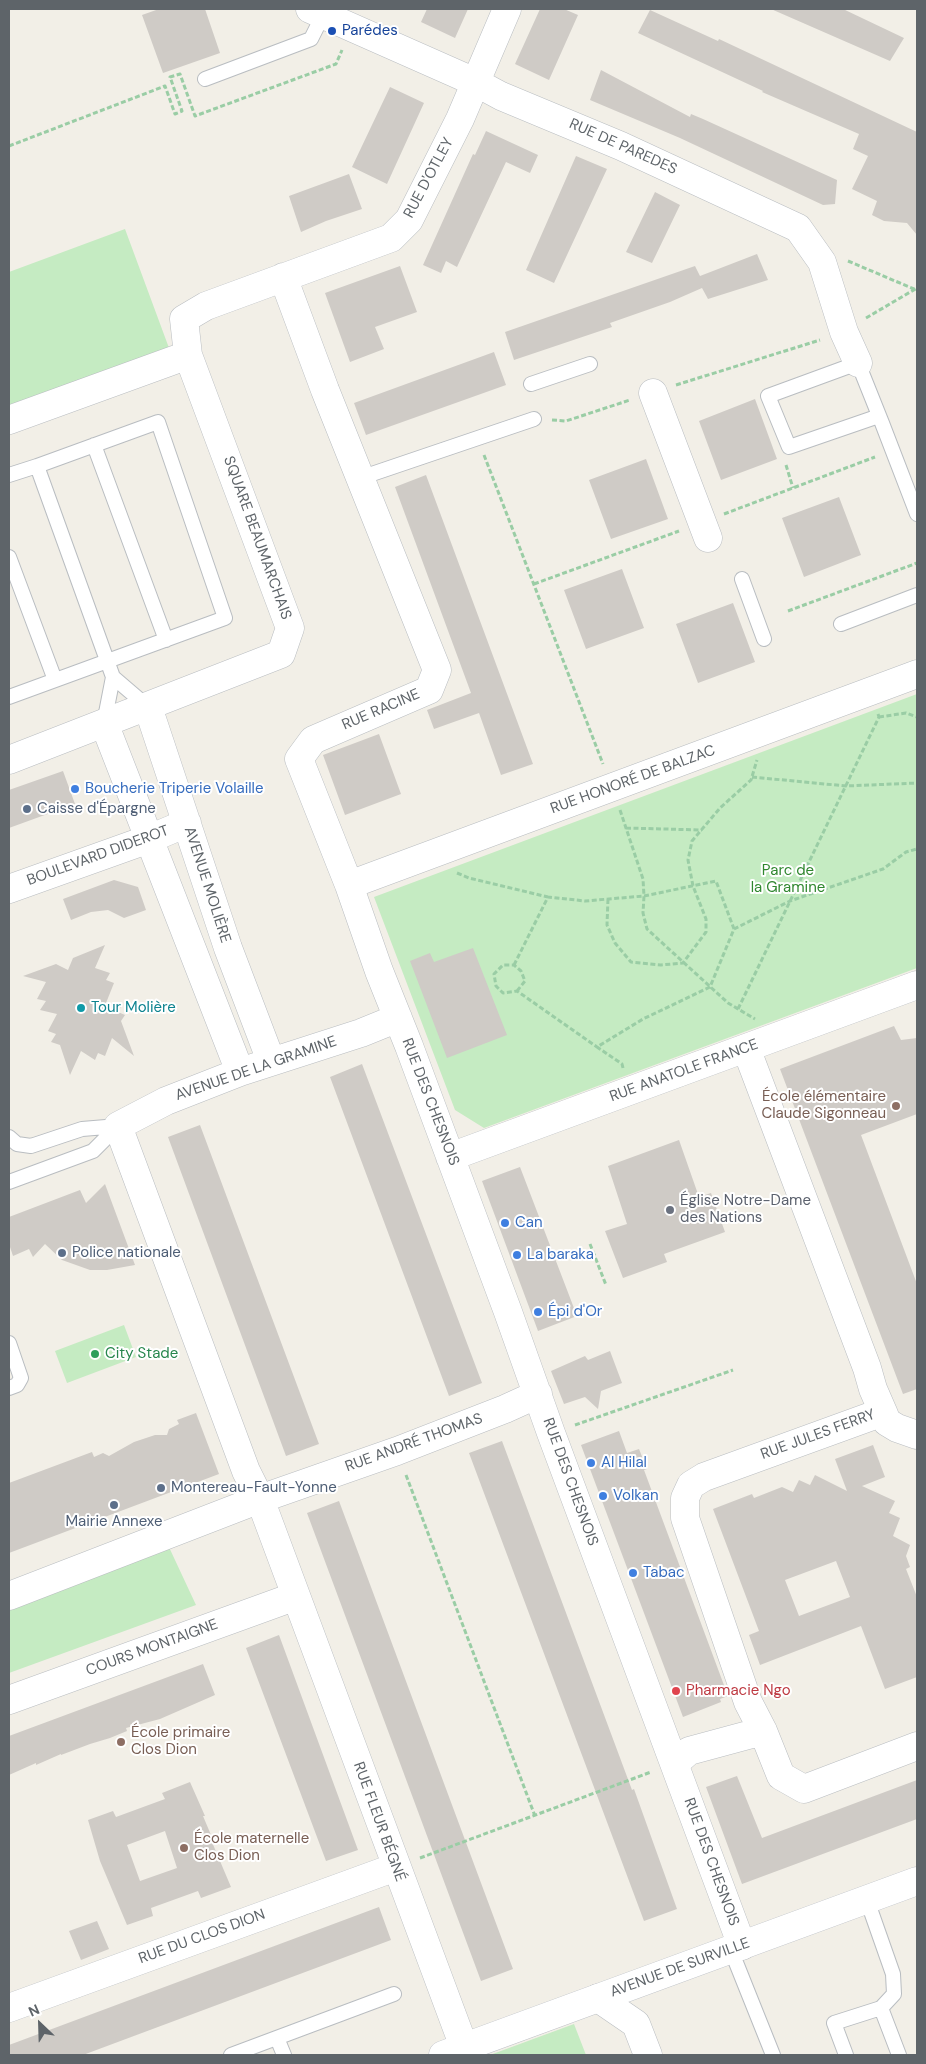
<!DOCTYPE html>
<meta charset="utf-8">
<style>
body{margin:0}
#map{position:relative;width:926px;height:2064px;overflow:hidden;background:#f2efe7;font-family:"DM Sans",sans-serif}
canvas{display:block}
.frame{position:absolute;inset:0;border:10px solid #5e6469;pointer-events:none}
.north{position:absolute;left:15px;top:1999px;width:50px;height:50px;-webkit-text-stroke:4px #fff;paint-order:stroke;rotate:336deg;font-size:14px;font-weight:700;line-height:20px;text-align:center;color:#5e6469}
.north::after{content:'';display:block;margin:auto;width:18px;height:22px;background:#5e6469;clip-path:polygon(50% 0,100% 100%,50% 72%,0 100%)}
</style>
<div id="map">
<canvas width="926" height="2064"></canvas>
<div class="frame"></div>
<div class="north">N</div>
</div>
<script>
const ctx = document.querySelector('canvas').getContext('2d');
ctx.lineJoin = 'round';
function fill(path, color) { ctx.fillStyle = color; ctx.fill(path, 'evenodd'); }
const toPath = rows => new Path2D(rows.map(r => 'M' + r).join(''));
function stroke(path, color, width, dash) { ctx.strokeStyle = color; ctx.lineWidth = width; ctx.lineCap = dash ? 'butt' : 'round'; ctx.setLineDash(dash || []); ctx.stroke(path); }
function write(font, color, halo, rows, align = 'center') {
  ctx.font = font + ' "DM Sans",sans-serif'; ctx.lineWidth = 4; ctx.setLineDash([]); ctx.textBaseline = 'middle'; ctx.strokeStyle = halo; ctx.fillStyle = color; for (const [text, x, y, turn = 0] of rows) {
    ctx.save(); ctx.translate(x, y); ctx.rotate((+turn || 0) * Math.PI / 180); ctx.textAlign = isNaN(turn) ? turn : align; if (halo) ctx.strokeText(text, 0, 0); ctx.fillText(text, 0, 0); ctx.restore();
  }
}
const green = toPath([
 [125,229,169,348,9,405,9,272],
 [917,694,917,968,484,1128,455,1110,374,897],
 [124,1325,136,1357,67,1383,55,1351],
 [168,1545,196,1605,9,1673,9,1607],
 [574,2024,586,2055,490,2055]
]);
const building = toPath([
 [159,9,205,9,220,53,163,73,142,15],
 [427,9,468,9,455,38,421,22],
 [540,9,564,9,578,15,549,80,515,64],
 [771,9,843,9,904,38,890,61],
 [650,10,718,41,719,39,917,132,917,235,907,223,884,221,872,215,877,201,852,189,868,156,853,149,859,134,762,92,763,91,638,33],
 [601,70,690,117,691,114,703,119,837,180,835,204,823,205,680,138,590,100],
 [390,87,424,103,387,184,352,167],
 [486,131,538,155,530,173,506,162,457,267,446,261,441,273,423,265,473,154,475,155],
 [576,156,607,169,554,283,526,270],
 [349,174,362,209,326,221,301,232,289,196],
 [655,192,680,205,652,263,626,252],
 [757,254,768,280,708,299,702,288,670,302,610,323,612,327,514,360,505,332,695,266,700,276],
 [400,266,417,312,375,327,384,349,350,362,325,293],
 [494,352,506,385,366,435,354,403],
 [755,399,777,459,721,480,699,421],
 [646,459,668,519,611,539,589,480],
 [426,475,533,764,501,775,479,713,434,729,427,710,471,693,395,487],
 [839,497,861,555,804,577,782,518],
 [622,569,644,628,586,649,564,590],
 [733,603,755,662,698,683,676,624],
 [379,734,401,794,345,815,323,755],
 [63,771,75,804,9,828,9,790],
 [114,880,138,887,146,910,124,918,108,910,91,912,71,920,63,899],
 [105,945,95,968,110,973,106,980,114,983,106,1003,122,1005,118,1012,125,1015,121,1021,134,1056,112,1038,105,1056,98,1053,95,1060,81,1051,70,1075,60,1045,51,1042,56,1034,48,1031,57,1014,40,1010,46,1001,37,999,46,982,23,976,56,964,68,970,73,958],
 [473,948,507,1035,447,1058,410,961,430,953,434,962],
 [894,1026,901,1040,917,1038,917,1114,861,1135,917,1284,917,1389,903,1394,780,1069],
 [362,1064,482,1383,449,1396,330,1077],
 [200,1125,319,1444,286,1456,168,1137],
 [679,1140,699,1197,711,1193,725,1232,664,1254,667,1262,623,1278,605,1231,627,1224,608,1166],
 [520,1167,577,1316,538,1331,482,1181],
 [105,1184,135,1265,107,1270,90,1270,62,1260,45,1244,33,1257,29,1249,13,1256,9,1244,9,1217,80,1190,86,1203],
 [610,1351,622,1383,601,1391,598,1409,585,1397,564,1404,551,1371,585,1356,588,1360],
 [196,1413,219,1474,9,1553,9,1483,92,1452,94,1457,103,1453,109,1456,134,1442,155,1435,167,1435,169,1429,179,1424,177,1420],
 [619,1431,627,1453,639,1449,647,1469,644,1470,728,1696,720,1699,721,1702,683,1717,581,1445],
 [502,1441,632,1790,634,1789,677,1909,644,1921,469,1453],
 [873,1445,885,1477,862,1486,895,1501,889,1513,900,1518,893,1536,910,1545,906,1556,910,1567,906,1569,917,1597,917,1677,885,1689,861,1626,760,1665,749,1635,759,1631,713,1509,752,1494,754,1498,782,1487,793,1492,799,1480,810,1485,815,1475,847,1491,835,1459],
 [836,1561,850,1597,799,1616,785,1580],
 [339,1501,513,1969,481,1981,307,1513],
 [279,1635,358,1850,326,1861,246,1648],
 [203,1664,215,1695,160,1719,126,1728,127,1731,110,1738,90,1744,61,1755,61,1754,36,1765,36,1763,9,1775,9,1736],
 [737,1776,762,1838,917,1780,917,1819,742,1884,706,1787],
 [190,1782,205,1816,203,1816,211,1835,209,1835,231,1887,201,1898,198,1891,151,1908,153,1916,127,1925,100,1861,88,1820,113,1811,116,1817,165,1799,162,1793],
 [165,1831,177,1868,140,1881,127,1845],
 [379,1907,391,1940,83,2055,9,2055,9,2045],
 [97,1921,109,1949,81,1960,69,1931]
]);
const path = toPath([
 [9,146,165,86,175,114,182,111,170,77,180,74,195,116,336,64,342,50],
 [848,261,914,289],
 [866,318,917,288],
 [676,385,820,340],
 [552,420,566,421,630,400],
 [484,455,603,764],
 [786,465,793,488],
 [724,514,875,457],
 [534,584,679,531],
 [788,611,917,563],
 [879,717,906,713,917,717],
 [752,777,846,786,917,783],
 [620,810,643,879,644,896,643,913,647,929,728,1003,755,1019],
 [626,828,702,830],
 [457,873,469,878,548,897],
 [608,899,607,925,615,943,631,962,661,965,683,963,706,932,706,919,693,886,688,860,692,841,720,808,751,780,757,760],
 [514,965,548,897,585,901,644,896,716,881,734,929],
 [517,991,525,981,521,971,514,965,503,965,494,974,496,986,503,993,517,991,597,1047],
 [738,1009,879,717,878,714],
 [623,1068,622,1064,597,1047,643,1019,710,987,734,929,790,901,883,869,906,852,917,849],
 [590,1244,606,1285],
 [575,1425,733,1370],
 [406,1475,535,1816],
 [420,1858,651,1772]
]);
const lane = toPath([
 [205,79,311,39,323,15],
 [531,384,590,364],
 [879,416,789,447,768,396,858,363,882,423,917,514],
 [94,445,166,640],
 [9,475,37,466,113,677],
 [360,478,534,419],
 [9,557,55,680],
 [742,579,764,639],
 [841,624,917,595],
 [9,697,225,618,158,422,37,466],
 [104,723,113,677,148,707],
 [9,1137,17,1144,31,1146,82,1129,118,1126],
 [9,1182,93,1151,118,1126],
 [9,1343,21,1378,17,1385,9,1388],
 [867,1900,893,1974,894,1994,881,2008,899,2055],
 [731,1950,773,2055],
 [277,2038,284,2055],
 [231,2055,394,1994],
 [846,2055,834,2023,881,2008]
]);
const street = toPath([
 [310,9,475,82,501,96,621,146,798,228,822,262,844,332,858,363],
 [283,277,325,390,437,670,429,690,313,740,299,759,349,885,379,971,409,1046,508,1312,551,1433,742,1946],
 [188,355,184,319,206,306,391,238,409,220,460,119,507,9],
 [653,393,708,538],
 [9,420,188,355,290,628,281,654,9,760],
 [148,707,228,948,271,1061],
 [104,723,240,1072],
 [349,885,917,674],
 [9,889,149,839,187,823],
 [398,1018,361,1033,240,1072,166,1101,118,1126,246,1471,260,1499,464,2047],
 [746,1048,867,1368,873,1389,883,1412,704,1477,691,1485,685,1498,685,1518,748,1702,763,1731,781,1776,804,1789,917,1746],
 [450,1157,917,985],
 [883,1412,887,1422,897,1428,917,1435],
 [9,1596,260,1499,397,1451,505,1409,538,1394],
 [9,1700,296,1596],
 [675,1763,689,1751,763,1731],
 [598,1998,636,2024,648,2055],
 [9,2008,396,1867]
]);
const secondary = toPath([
 [443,2055,917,1881]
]);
const markers = [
 [332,31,5,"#1a4fb4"],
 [75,789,5,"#3f7fe0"],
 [27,809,5,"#5c6f8a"],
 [81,1008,5,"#0f9aa8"],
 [896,1106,5,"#8d6e63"],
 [670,1210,5,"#6b7280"],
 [505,1223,5,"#3f7fe0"],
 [62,1253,5,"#5c6f8a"],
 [517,1255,5,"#3f7fe0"],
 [538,1312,5,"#3f7fe0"],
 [95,1354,5,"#2e9e5b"],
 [591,1463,5,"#3f7fe0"],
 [161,1488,5,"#5c6f8a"],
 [603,1496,5,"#3f7fe0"],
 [114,1505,5,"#5c6f8a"],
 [633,1573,5,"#3f7fe0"],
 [676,1691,5,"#e0444e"],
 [121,1742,5,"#8d6e63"],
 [184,1848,5,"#8d6e63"]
];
const transitNames = [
 ["Parédes",342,31]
];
const streetNames = [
 ["RUE DE PAREDES",623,147,24],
 ["RUE D'OTLEY",429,178,-62],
 ["SQUARE BEAUMARCHAIS",257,538,70],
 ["RUE RACINE",381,710,-23],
 ["RUE HONORÉ DE BALZAC",633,780,-20],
 ["BOULEVARD DIDEROT",98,856,-20],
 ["AVENUE MOLIÈRE",207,885,72],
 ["AVENUE DE LA GRAMINE",256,1069,-19],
 ["RUE ANATOLE FRANCE",684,1071,-20],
 ["RUE DES CHESNOIS",430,1102,69],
 ["RUE JULES FERRY",818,1435,-20],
 ["RUE ANDRÉ THOMAS",414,1443,-20],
 ["RUE DES CHESNOIS",570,1482,70],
 ["COURS MONTAIGNE",152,1648,-20],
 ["RUE FLEUR BÉGNÉ",379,1822,70],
 ["RUE DES CHESNOIS",711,1862,70],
 ["RUE DU CLOS DION",202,1937,-20],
 ["AVENUE DE SURVILLE",680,1968,-20]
];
const shopNames = [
 ["Boucherie Triperie Volaille",85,789],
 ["Can",515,1223],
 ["La baraka",527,1255],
 ["Épi d'Or",548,1312],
 ["Al Hilal",601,1463],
 ["Volkan",613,1496],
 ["Tabac",643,1573]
];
const serviceNames = [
 ["Caisse d'Épargne",37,809],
 ["Police nationale",72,1253],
 ["Montereau-Fault-Yonne",171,1488],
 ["Mairie Annexe",114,1522,"center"]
];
const parkNames = [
 ["Parc de",788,871],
 ["la Gramine",788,888]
];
const cultureNames = [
 ["Tour Molière",91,1008]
];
const educationNames = [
 ["École élémentaire",886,1097,"right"],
 ["Claude Sigonneau",886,1114,"right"],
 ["École primaire",131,1733],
 ["Clos Dion",131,1750],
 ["École maternelle",194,1839],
 ["Clos Dion",194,1856]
];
const worshipNames = [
 ["Église Notre-Dame",680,1201],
 ["des Nations",680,1218]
];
const leisureNames = [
 ["City Stade",105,1354]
];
const healthNames = [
 ["Pharmacie Ngo",686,1691]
];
fill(green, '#c5ebc2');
fill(building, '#cfcbc6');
stroke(lane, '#b9bdc1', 16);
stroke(street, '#b9bdc1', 29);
stroke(secondary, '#babec4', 29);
stroke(path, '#9acda5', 3, [5, 2.5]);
stroke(lane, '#fff', 14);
stroke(street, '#fff', 28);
stroke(secondary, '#fff', 28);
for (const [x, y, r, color] of markers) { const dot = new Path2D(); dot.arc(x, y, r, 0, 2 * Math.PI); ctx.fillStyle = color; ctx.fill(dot); stroke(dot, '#fff', 2); }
write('15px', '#164399', '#fff', transitNames, 'left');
write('15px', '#5e6469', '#fff', streetNames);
write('15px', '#366cbe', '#fff', shopNames, 'left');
write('15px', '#4e5e75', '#fff', serviceNames, 'left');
write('15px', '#30872f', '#fff', parkNames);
write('15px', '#0d838f', '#fff', cultureNames, 'left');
write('15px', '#785e54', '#fff', educationNames, 'left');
write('15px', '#5b616d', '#fff', worshipNames, 'left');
write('15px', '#27864d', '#fff', leisureNames, 'left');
write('15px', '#be3a42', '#fff', healthNames, 'left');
</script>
